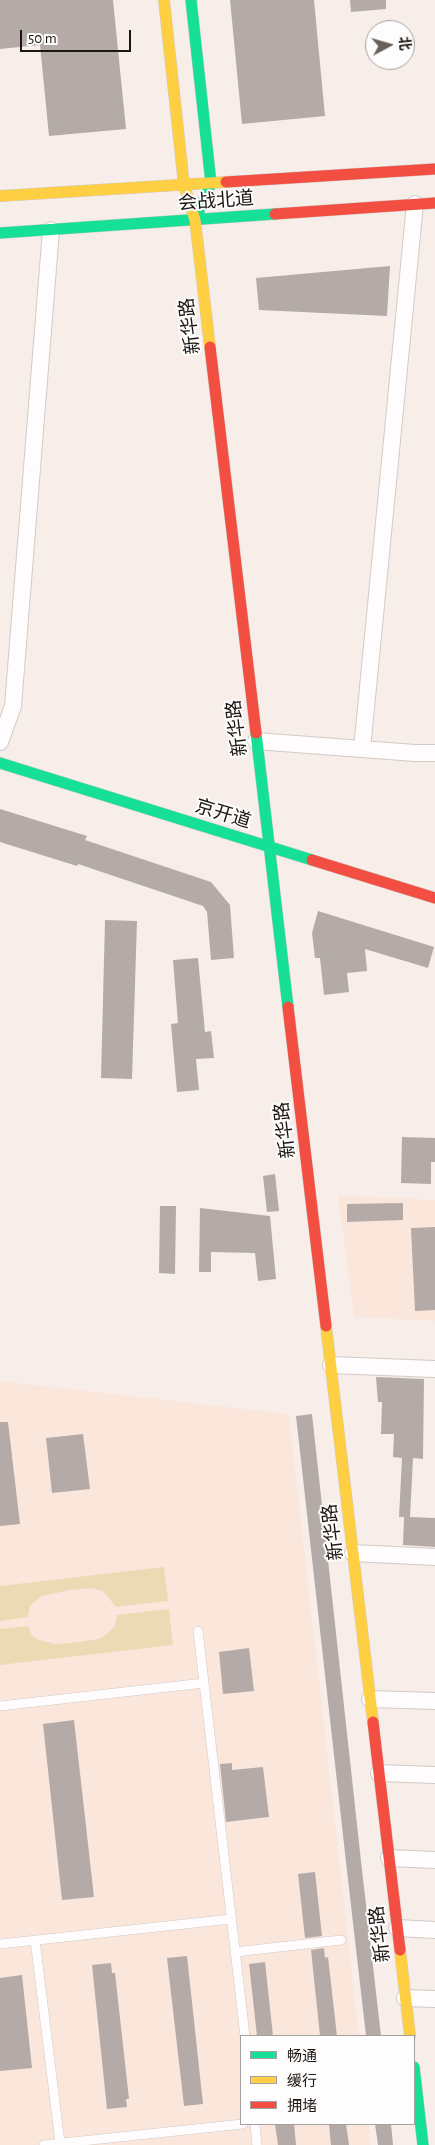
<!DOCTYPE html>
<meta charset="utf-8">
<style>
body{margin:0}
#map{position:relative;width:435px;height:2145px;overflow:hidden;background:#f8eee9;font-family:"Alegreya Sans","Noto Sans SC",sans-serif}
canvas{display:block}
.legend{position:absolute;left:240px;top:2035px;width:175px;height:90px;box-sizing:border-box;background:#fdfdfd;border:1px solid #a3a09f;margin:0;padding:6px 9px;list-style:none;font-size:15px;color:#1d1511}
.legend li{display:flex;align-items:center;gap:10px;height:25px}
.legend b{width:25px;border:1px solid #a3a09f}
.north{position:absolute;left:365px;top:20px;width:50px;height:50px;box-sizing:border-box;background:#fdfdfd;border:1px solid #a3a09f;border-radius:50%;rotate:84deg;font-size:14px;font-weight:700;line-height:20px;text-align:center;color:#1d1511}
.north::after{content:'';display:block;margin:auto;width:18px;height:22px;background:#6a615d;clip-path:polygon(50% 0,100% 100%,50% 72%,0 100%)}
.scale{position:absolute;left:20px;top:30px;width:111px;height:22px;box-sizing:border-box;border:2px solid #1d1511;border-top:0;padding-left:6px;font-size:15px;line-height:18px;white-space:nowrap;color:#1d1511;-webkit-text-stroke:4px #fdfdfd;paint-order:stroke}
</style>
<div id="map">
<canvas width="435" height="2145"></canvas>
<ul class="legend">
<li><b style="height:6px;background:#16e098"></b>畅通</li>
<li><b style="height:6px;background:#ffcf43"></b>缓行</li>
<li><b style="height:6px;background:#f24e42"></b>拥堵</li>
</ul>
<div class="north">北</div>
<div class="scale">50 m</div>
</div>
<script>
const ctx = document.querySelector('canvas').getContext('2d');
ctx.lineJoin = 'round';
function fill(path, color) { ctx.fillStyle = color; ctx.fill(path, 'evenodd'); }
const toPath = rows => new Path2D(rows.map(r => 'M' + r).join(''));
function stroke(path, color, width, dash) { ctx.strokeStyle = color; ctx.lineWidth = width; ctx.lineCap = dash ? 'butt' : 'round'; ctx.setLineDash(dash || []); ctx.stroke(path); }
function write(font, color, halo, rows, align = 'center') {
  ctx.font = font + ' "Alegreya Sans","Noto Sans SC",sans-serif'; ctx.lineWidth = 4; ctx.setLineDash([]); ctx.textBaseline = 'middle'; ctx.strokeStyle = halo; ctx.fillStyle = color; for (const [text, x, y, turn = 0] of rows) {
    ctx.save(); ctx.translate(x, y); ctx.rotate((+turn || 0) * Math.PI / 180); ctx.textAlign = isNaN(turn) ? turn : align; if (halo) ctx.strokeText(text, 0, 0); ctx.fillText(text, 0, 0); ctx.restore();
  }
}
const built = toPath([
 [338,1195,435,1200,435,1321,354,1317],
 [0,1381,289,1414,359,2036,241,2036,241,2124,369,2124,371,2145,0,2145]
]);
const green = toPath([
 [164,1567,168,1601,116,1607,104,1592,93,1588,71,1590,41,1596,30,1606,28,1617,0,1621,0,1586],
 [169,1609,173,1645,0,1665,0,1629,28,1626,32,1636,39,1640,56,1644,70,1643,99,1639,106,1635,115,1626,117,1615]
]);
const building = toPath([
 [0,0,113,0,126,129,49,136,40,45,0,49],
 [230,0,314,0,325,116,242,124],
 [350,0,386,0,386,9,351,12],
 [390,266,387,316,259,310,256,278],
 [0,809,87,836,85,840,211,882,230,905,234,958,211,960,207,912,203,906,78,864,77,866,0,842],
 [318,911,434,947,428,968,365,949,367,971,347,973,349,992,324,995,320,958,315,958,312,933],
 [105,920,137,921,132,1079,101,1078],
 [198,958,205,1032,211,1031,214,1058,196,1059,199,1090,177,1092,171,1024,178,1023,173,960],
 [402,1137,435,1138,435,1162,431,1162,431,1184,401,1183],
 [275,1174,279,1211,267,1212,263,1176],
 [403,1203,403,1220,347,1222,347,1204],
 [160,1206,176,1206,175,1274,159,1273],
 [200,1208,270,1216,276,1279,258,1281,255,1253,211,1252,211,1272,199,1272],
 [435,1227,435,1310,415,1311,411,1228],
 [376,1377,424,1379,423,1459,413,1458,410,1517,435,1518,435,1547,403,1545,404,1517,399,1517,402,1458,393,1457,394,1434,381,1434,382,1402,378,1402],
 [312,1414,361,1861,381,2036,366,2036,346,1862,296,1416],
 [0,1422,8,1422,20,1524,0,1526],
 [83,1434,90,1489,52,1493,46,1438],
 [249,1648,254,1691,223,1694,219,1652],
 [74,1720,94,1897,62,1900,43,1724],
 [232,1763,232,1770,263,1767,269,1817,226,1822,220,1764],
 [315,1872,322,1936,305,1938,298,1874],
 [324,1948,325,1958,328,1957,337,2036,320,2036,311,1950],
 [187,1956,203,2104,184,2106,167,1958],
 [265,1962,273,2036,257,2036,249,1964],
 [111,1963,112,1973,115,1973,129,2099,126,2099,127,2107,107,2109,92,1965],
 [22,1975,32,2068,0,2071,0,1978],
 [275,2124,294,2124,296,2145,278,2145],
 [329,2124,346,2124,349,2145,331,2145],
 [375,2124,391,2124,393,2145,378,2145]
]);
const lane = toPath([
 [198,1631,245,2036],
 [0,1706,204,1683],
 [35,1940,60,2143],
 [0,1944,231,1919],
 [235,1952,341,1940],
 [255,2124,257,2145],
 [44,2145,243,2124]
]);
const street = toPath([
 [256,741,415,753,435,753],
 [0,742,13,706,51,230],
 [362,749,415,204],
 [331,1365,435,1369],
 [353,1553,435,1557],
 [370,1699,435,1701],
 [379,1773,435,1775],
 [389,1858,435,1860],
 [397,1928,435,1930],
 [405,1998,435,1999]
]);
const fast = toPath([
 [191,0,211,183,195,220],
 [0,233,275,214],
 [256,733,288,1007],
 [0,763,312,860],
 [414,2067,423,2145]
]);
const slow = toPath([
 [164,0,184,185,195,220,210,347],
 [0,196,226,182],
 [326,1326,373,1722],
 [400,1950,410,2036]
]);
const jam = toPath([
 [226,182,435,169],
 [275,214,435,203],
 [210,347,256,733],
 [312,860,435,898],
 [288,1007,326,1326],
 [373,1722,400,1950]
]);
const streetNames = [
 ["会战北道",216,201,-4],
 ["新华路",190,326,-97],
 ["新华路",237,728,-97],
 ["京开道",223,814,17],
 ["新华路",285,1130,-97],
 ["新华路",333,1532,-97],
 ["新华路",380,1934,-97]
];
fill(built, '#fbe6dc');
fill(green, '#ecdab5');
fill(building, '#b4aba8');
stroke(lane, '#d2cac5', 10);
stroke(street, '#d2cac5', 18);
stroke(fast, '#d2cac5', 12);
stroke(slow, '#d2cac5', 12);
stroke(jam, '#d2cac5', 12);
stroke(lane, '#fefcfc', 9);
stroke(street, '#fefcfc', 16);
stroke(fast, '#16e098', 11);
stroke(slow, '#ffcf43', 11);
stroke(jam, '#f24e42', 11);
write('19px', '#1d1511', '#fdfdfd', streetNames);
</script>
